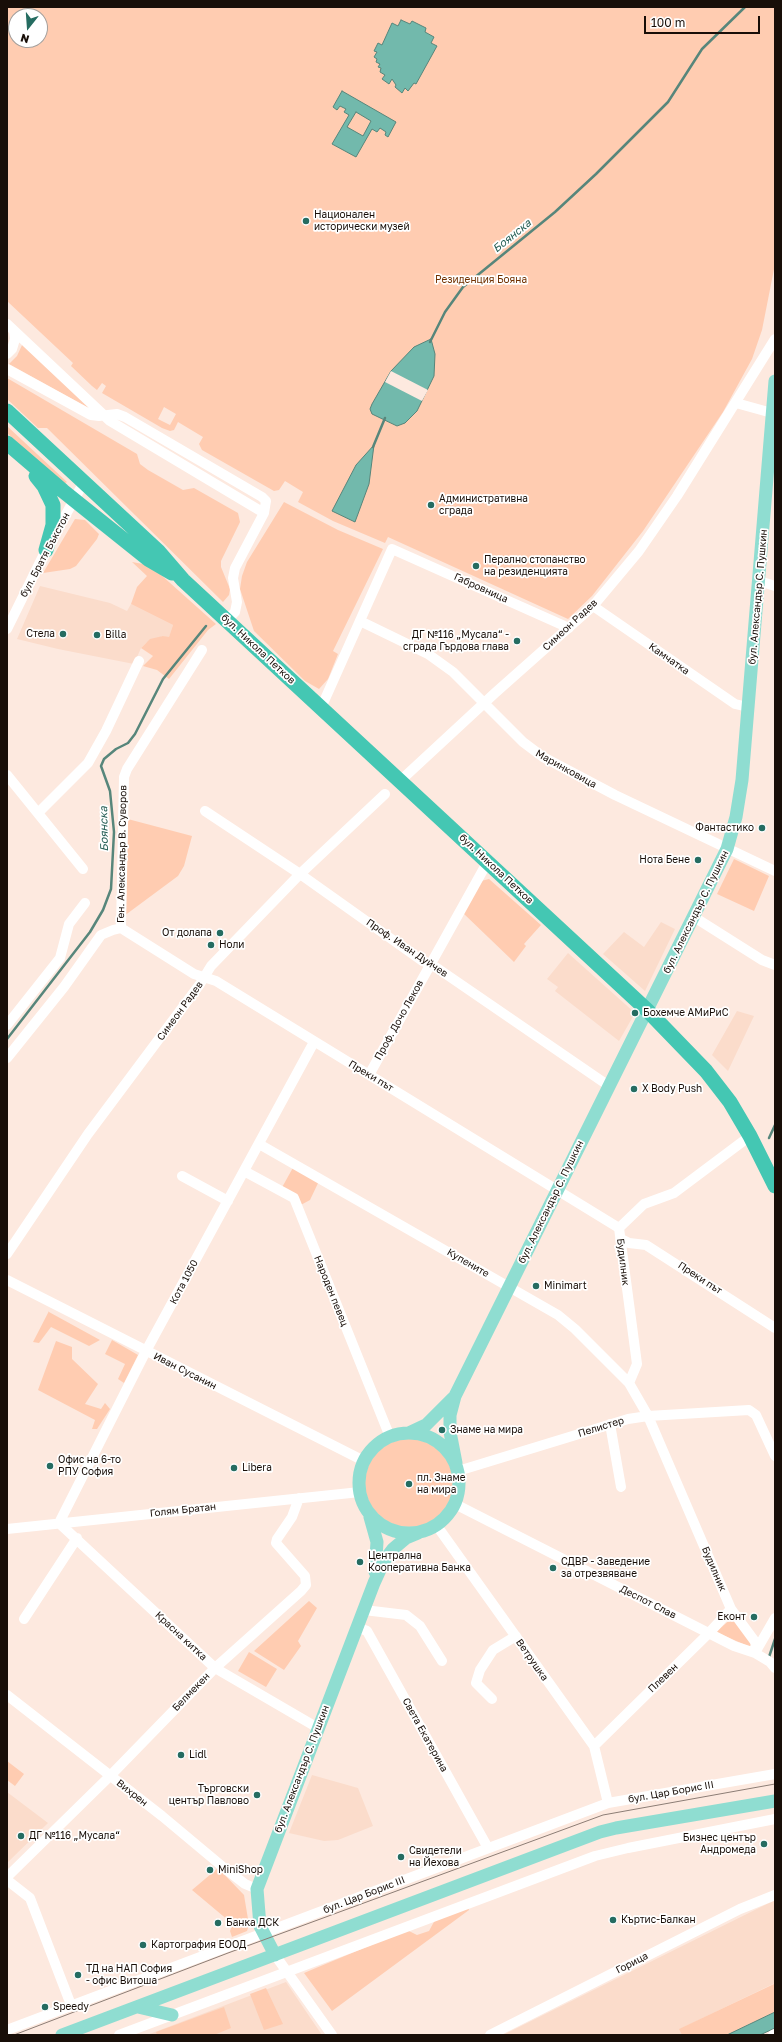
<!DOCTYPE html>
<meta charset="utf-8">
<style>
body{margin:0}
#map{position:relative;width:782px;height:2042px;overflow:hidden;background:#fde9df;font-family:"Golos Text",sans-serif}
canvas{display:block}
.frame{position:absolute;inset:0;border:8px solid #180e08;pointer-events:none}
.north{position:absolute;left:8px;top:8px;width:40px;height:40px;box-sizing:border-box;background:#fff;border:1px solid #a39f9c;border-radius:50%;rotate:197deg;font-size:11px;font-weight:700;line-height:16px;text-align:center;color:#180e08}
.north::after{content:'';display:block;margin:auto;width:14px;height:18px;background:#256c61;clip-path:polygon(50% 0,100% 100%,50% 72%,0 100%)}
.scale{position:absolute;left:644px;top:16px;width:116px;height:18px;box-sizing:border-box;border:2px solid #180e08;border-top:0;padding-left:5px;font-size:12px;line-height:14px;white-space:nowrap;color:#180e08;-webkit-text-stroke:3px #fff;paint-order:stroke}
</style>
<div id="map">
<canvas width="782" height="2042"></canvas>
<div class="frame"></div>
<div class="north">N</div>
<div class="scale">100 m</div>
</div>
<script>
const ctx = document.querySelector('canvas').getContext('2d');
ctx.lineJoin = 'round';
function fill(path, color) { ctx.fillStyle = color; ctx.fill(path, 'evenodd'); }
const toPath = rows => new Path2D(rows.map(r => 'M' + r).join(''));
function stroke(path, color, width, dash) { ctx.strokeStyle = color; ctx.lineWidth = width; ctx.lineCap = dash ? 'butt' : 'round'; ctx.setLineDash(dash || []); ctx.stroke(path); }
function write(font, color, halo, rows, align = 'center') {
  ctx.font = font + ' "Golos Text",sans-serif'; ctx.lineWidth = 3.5; ctx.setLineDash([]); ctx.textBaseline = 'middle'; ctx.strokeStyle = halo; ctx.fillStyle = color; for (const [text, x, y, turn = 0] of rows) {
    ctx.save(); ctx.translate(x, y); ctx.rotate((+turn || 0) * Math.PI / 180); ctx.textAlign = isNaN(turn) ? turn : align; if (halo) ctx.strokeText(text, 0, 0); ctx.fillText(text, 0, 0); ctx.restore();
  }
}
const built = toPath([
 [40,586,110,603,127,611,131,604,173,625,169,638,163,636,146,643,141,648,134,664,58,649,17,639],
 [661,922,675,929,645,991,603,954,624,932,644,947],
 [568,953,635,1013,619,1041,555,991,558,987,547,979],
 [737,1011,754,1016,728,1071,712,1055],
 [312,1775,358,1788,373,1826,338,1840,324,1841,289,1833],
 [7,1792,48,1823,7,1863],
 [775,1900,775,1983,680,2029,682,2035,503,2035],
 [286,1982,322,2035,147,2035]
]);
const green = toPath([
 [7,7,775,7,775,264,762,330,752,359,723,412,643,531,592,596,568,619,388,537,385,543,333,521,298,502,303,492,285,481,279,490,274,491,202,450,199,444,203,437,178,422,174,430,170,431,162,428,102,393,106,386,102,383,97,390,92,386,71,366,73,363,7,301],
 [16,16,40,16,40,40,16,40],
 [164,407,176,414,170,425,158,419],
 [23,343,94,411,9,364,17,356],
 [7,378,137,454,140,464,148,470,183,490,194,488,238,513,240,522,221,561,221,567,230,589,229,595,223,602,47,428,38,428,7,399],
 [7,426,67,482,63,485,7,433],
 [284,502,338,530,383,549,333,651,338,654,328,679,319,689,305,681,254,631,240,589,242,576,247,562],
 [75,519,85,520,99,534,97,539,76,566,70,569,43,573],
 [132,562,143,564,160,574,216,624,208,630,169,679,157,670,143,666,153,656,141,648,150,639,163,636,169,637,173,625,131,604,137,587,147,576],
 [124,818,192,836,184,866,178,876,124,916],
 [734,859,769,876,754,911,717,894],
 [489,879,541,925,524,944,526,946,514,962,463,913,481,881],
 [295,1164,320,1179,310,1200,297,1207,280,1191],
 [49,1311,49,1312,100,1340,89,1346,51,1327,39,1343,33,1342],
 [112,1340,138,1355,124,1383,118,1379,125,1364,105,1354],
 [56,1341,72,1347,72,1359,98,1384,85,1404,101,1409,105,1403,110,1409,97,1429,92,1429,95,1420,38,1390],
 '365 1483a44 44 0 1 1 88 0a44 44 0 1 1-88 0Z',
 [309,1601,317,1608,298,1641,301,1646,284,1670,254,1651],
 [732,1618,751,1639,750,1647,716,1632],
 [249,1652,277,1669,266,1687,238,1671],
 [7,1761,24,1774,15,1786,7,1780],
 [218,1868,244,1895,249,1925,247,1931,232,1937,230,1931,232,1926,229,1921,192,1890],
 [468,1906,469,1910,332,2011,304,1973,407,1930,417,1935,429,1931,435,1920],
 [774,1984,775,2012,727,2035,682,2035,679,2029],
 [266,1988,283,2024,264,2030,250,1994],
 [224,2007,231,2028,214,2035,157,2035,156,2032]
]);
const water = toPath([
 [401,20,410,24,412,21,426,28,425,32,434,37,431,43,437,46,416,84,414,83,408,91,405,88,402,93,395,87,396,85,392,79,389,84,382,79,385,75,380,72,381,68,378,67,380,64,376,62,377,59,374,57,377,52,374,51,378,43,382,45,392,23,398,26,401,20],
 [342,91,396,122,388,137,385,135,386,132,380,128,377,132,372,129,356,157,332,144,349,115,344,112,346,109,340,106,337,110,333,107,342,91],
 [356,112,371,121,363,136,347,127,356,112],
 [431,339,435,354,434,376,417,411,405,423,397,426,372,414,370,409,372,404,391,371,414,347,431,339],
 [374,445,369,484,355,522,332,511,356,465,374,445],
 [775,2012,775,2028,760,2035,727,2035,775,2012]
]);
const pier = toPath([
 [391,371,428,390,422,401,385,382]
]);
const stream = toPath([
 [430,342,445,312,463,287,555,212,596,174,668,102,702,49,745,7],
 [373,447,385,418],
 [7,1039,90,932,103,910,111,889,114,832,110,791,101,766,104,759,116,749,128,743,135,734,163,679,206,626],
 [769,1138,775,1125],
 [769,1657,775,1639]
]);
const minor = toPath([
 [7,324,110,421,264,513],
 [7,354,12,349,15,339,14,331],
 [7,369,91,415,99,416,117,414,125,417,262,497,266,501,264,513,235,568,233,578,237,602,235,612,227,620],
 [736,403,772,413,775,416],
 [759,581,775,586],
 [593,606,735,704,748,707],
 [360,621,428,654,453,672,523,742,543,757,615,795,775,871],
 [7,629,46,550,84,482],
 [321,708,392,549,569,628],
 [7,775,83,869],
 [400,781,495,693,593,606,639,551,677,496,775,339],
 [205,811,300,874,421,960,437,968,609,1086],
 [38,813,88,763,106,731,139,661],
 [694,917,762,960,775,965],
 [121,928,194,974,216,981,619,1228],
 [121,928,124,777,127,769,202,650],
 [7,1025,60,958,69,924,85,903],
 [314,1042,146,1351,59,1523,215,1668,318,1728],
 [7,1058,64,987,101,935,113,930,121,928],
 [369,1075,488,861],
 [259,1144,558,1315,575,1329,629,1383,648,1416,731,1609,756,1643,755,1653],
 [244,1171,294,1198,390,1437],
 [182,1176,228,1201],
 [621,1239,629,1243,646,1245,775,1328],
 [7,1254,88,1134,200,984,211,966,300,874,385,794],
 [7,1280,364,1461],
 [629,1383,637,1364,619,1228,644,1204,674,1193,750,1136],
 [610,1424,621,1487],
 [458,1471,628,1419,648,1416,749,1410,756,1415,775,1456],
 [455,1504,734,1646,755,1653,770,1662,775,1668],
 [437,1526,594,1746,608,1803],
 [7,1529,360,1492],
 [364,1610,406,1615,420,1626,442,1661],
 [24,1619,77,1538],
 [357,1627,367,1631,488,1848],
 [756,1651,775,1618],
 [7,1695,162,1816,223,1867,245,1884,257,1889],
 [492,1699,476,1683,480,1670,493,1650,516,1636],
 [594,1746,709,1633,731,1609],
 [7,1877,110,1776,215,1668,301,1591,306,1585,305,1576,276,1543,277,1539,292,1517,299,1498],
 [7,1880,30,1898,71,2005],
 [275,1955,332,2035],
 [7,2030,608,1803,775,1774],
 [119,2035,595,1856,628,1848,775,1819],
 [490,2035,740,1909,775,1895],
 [773,2035,775,2034]
]);
const major = toPath([
 '359 1483a50 50 0 1 1 100 0a50 50 0 1 1-100 0Z',
 [409,1433,426,1425,453,1398],
 [456,1463,450,1432,450,1415,455,1396,727,849,736,817,742,780,775,381],
 [370,1517,377,1542,375,1572],
 [275,1955,260,1926,257,1889,374,1583,384,1561,393,1549,406,1538,418,1533],
 [138,2007,172,2015],
 [62,2035,600,1832,616,1828,775,1801]
]);
const highway = toPath([
 [7,411,158,551,183,580,647,1010,706,1071,730,1102,750,1136,775,1186],
 [7,443,63,491,148,559,172,573],
 [36,476,44,486,53,505,53,525,46,550]
]);
const tram = toPath([
 [14,2035,228,1953,603,1815,775,1784]
]);
const markers = [
 [306,221,4,"#256c61"],
 [431,505,4,"#256c61"],
 [476,566,4,"#256c61"],
 [63,634,4,"#256c61"],
 [97,635,4,"#256c61"],
 [517,641,4,"#256c61"],
 [762,828,4,"#256c61"],
 [698,860,4,"#256c61"],
 [220,933,4,"#256c61"],
 [211,945,4,"#256c61"],
 [635,1013,4,"#256c61"],
 [634,1089,4,"#256c61"],
 [536,1286,4,"#256c61"],
 [442,1430,4,"#256c61"],
 [50,1466,4,"#256c61"],
 [234,1468,4,"#256c61"],
 [409,1484,4,"#256c61"],
 [360,1562,4,"#256c61"],
 [553,1568,4,"#256c61"],
 [754,1617,4,"#256c61"],
 [181,1755,4,"#256c61"],
 [257,1795,4,"#256c61"],
 [21,1836,4,"#256c61"],
 [764,1844,4,"#256c61"],
 [401,1857,4,"#256c61"],
 [210,1870,4,"#256c61"],
 [613,1920,4,"#256c61"],
 [218,1923,4,"#256c61"],
 [143,1945,4,"#256c61"],
 [78,1975,4,"#256c61"],
 [45,2007,4,"#256c61"]
];
const poiNames = [
 ["Национален",314,215],
 ["исторически музей",314,227],
 ["Административна",439,499],
 ["сграда",439,511],
 ["Перално стопанство",484,560],
 ["на резиденцията",484,572],
 ["Стела",55,634,"right"],
 ["Billa",105,635],
 ["ДГ №116 „Мусала“ -",509,635,"right"],
 ["сграда Гърдова глава",509,647,"right"],
 ["Фантастико",754,828,"right"],
 ["Нота Бене",690,860,"right"],
 ["От долапа",212,933,"right"],
 ["Ноли",219,945],
 ["Бохемче АМиРиС",643,1013],
 ["X Body Push",642,1089],
 ["Minimart",544,1286],
 ["Знаме на мира",450,1430],
 ["Офис на 6-то",58,1460],
 ["РПУ София",58,1472],
 ["Libera",242,1468],
 ["пл. Знаме",417,1478],
 ["на мира",417,1490],
 ["Централна",368,1556],
 ["Кооперативна Банка",368,1568],
 ["СДВР - Заведение",561,1562],
 ["за отрезвяване",561,1574],
 ["Еконт",746,1617,"right"],
 ["Lidl",189,1755],
 ["Търговски",249,1789,"right"],
 ["център Павлово",249,1801,"right"],
 ["ДГ №116 „Мусала“",29,1836],
 ["Бизнес център",756,1838,"right"],
 ["Андромеда",756,1850,"right"],
 ["Свидетели",409,1851],
 ["на Йехова",409,1863],
 ["MiniShop",218,1870],
 ["Къртис-Балкан",621,1920],
 ["Банка ДСК",226,1923],
 ["Картография ЕООД",151,1945],
 ["ТД на НАП София",86,1969],
 ["- офис Витоша",86,1981],
 ["Speedy",53,2007]
];
const parkNames = [
 ["Резиденция Бояна",481,280]
];
const streetNames = [
 ["бул. Братя Бъкстон",45,555,-62],
 ["Габровница",481,588,24],
 ["бул. Александър С. Пушкин",758,597,-85],
 ["Симеон Радев",570,625,-43],
 ["бул. Никола Петков",258,649,43],
 ["Камчатка",669,659,35],
 ["Маринковица",566,769,29],
 ["Ген. Александър В. Суворов",122,854,-89],
 ["бул. Никола Петков",496,869,43],
 ["бул. Александър С. Пушкин",696,912,-64],
 ["Проф. Иван Дуйчев",407,948,34],
 ["Симеон Радев",180,1011,-54],
 ["Проф. Дочо Леков",399,1020,-61],
 ["Преки път",371,1076,31],
 ["бул. Александър С. Пушкин",551,1202,-64],
 ["Будилник",623,1262,83],
 ["Купените",468,1263,30],
 ["Преки път",700,1278,33],
 ["Кота 1050",184,1282,-62],
 ["Народен певец",331,1291,68],
 ["Иван Сусанин",185,1371,27],
 ["Пелистер",601,1427,-17],
 ["Голям Братан",183,1510,-6],
 ["Будилник",714,1569,67],
 ["Деспот Слав",648,1602,27],
 ["Красна китка",181,1636,43],
 ["Ветрушка",532,1660,55],
 ["Плевен",663,1678,-44],
 ["Белмекен",191,1692,-46],
 ["Света Екатерина",425,1735,61],
 ["бул. Александър С. Пушкин",302,1769,-69],
 ["бул. Цар Борис III",671,1792,-10],
 ["Вихрен",132,1793,38],
 ["бул. Цар Борис III",364,1895,-21],
 ["Горица",632,1963,-27]
];
const waterNames = [
 ["Боянска",512,236,-39],
 ["Боянска",104,829,-91]
];
fill(built, '#fbdccb');
fill(green, '#ffccb1');
fill(water, '#72b9ac');
stroke(water, '#57867b', 1);
fill(pier, '#fde9df');
stroke(stream, '#57867b', 2.5);
stroke(minor, '#fff', 10);
stroke(major, '#8fddd1', 13);
stroke(highway, '#44c7b3', 15);
stroke(tram, '#8c7d75', 1);
for (const [x, y, r, color] of markers) { const dot = new Path2D(); dot.arc(x, y, r, 0, 2 * Math.PI); ctx.fillStyle = color; ctx.fill(dot); stroke(dot, '#fff', 1.5); }
write('10px', '#180e08', '#fff', poiNames, 'left');
write('10px', '#703100', '#fff', parkNames);
write('10px', '#180e08', '#fff', streetNames);
write('italic 11px', '#225c53', '#fff', waterNames);
</script>
